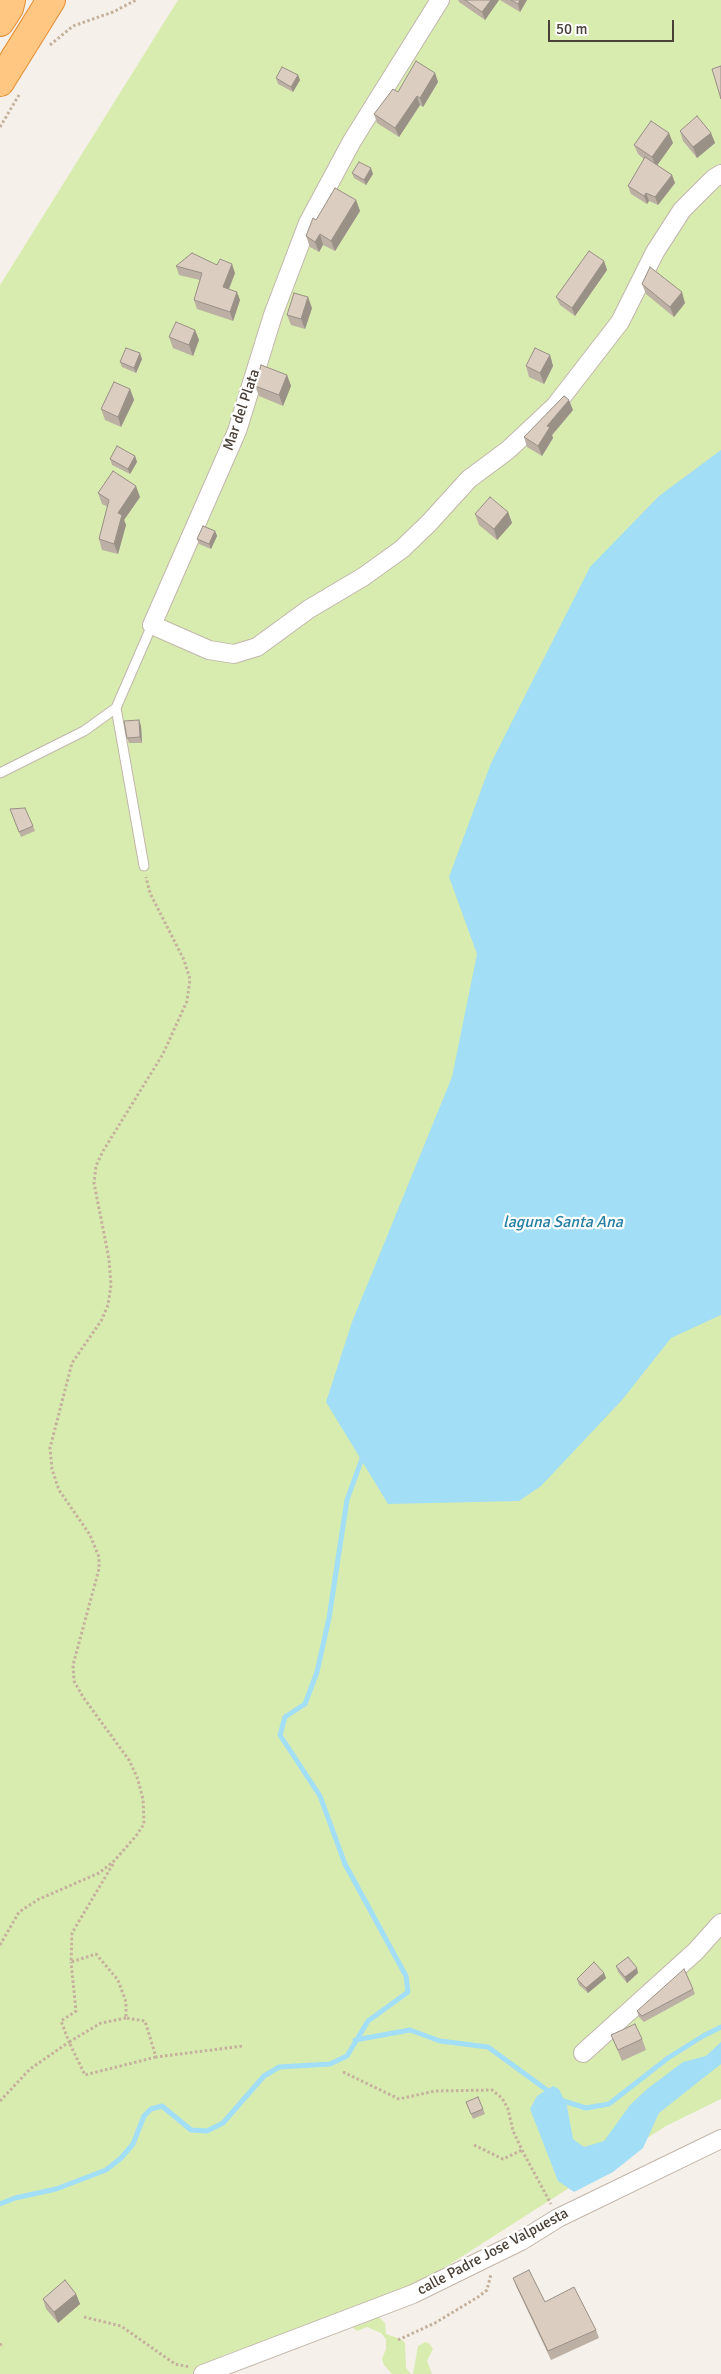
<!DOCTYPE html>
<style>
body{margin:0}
#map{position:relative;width:721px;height:2374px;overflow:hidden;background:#f5f0e9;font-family:Signika,sans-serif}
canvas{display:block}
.scale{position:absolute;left:548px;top:20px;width:126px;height:22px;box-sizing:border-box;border:2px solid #4a4037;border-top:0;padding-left:6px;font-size:15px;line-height:18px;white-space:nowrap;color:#4a4037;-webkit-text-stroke:4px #fff;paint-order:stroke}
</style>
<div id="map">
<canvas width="721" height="2374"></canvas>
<div class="scale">50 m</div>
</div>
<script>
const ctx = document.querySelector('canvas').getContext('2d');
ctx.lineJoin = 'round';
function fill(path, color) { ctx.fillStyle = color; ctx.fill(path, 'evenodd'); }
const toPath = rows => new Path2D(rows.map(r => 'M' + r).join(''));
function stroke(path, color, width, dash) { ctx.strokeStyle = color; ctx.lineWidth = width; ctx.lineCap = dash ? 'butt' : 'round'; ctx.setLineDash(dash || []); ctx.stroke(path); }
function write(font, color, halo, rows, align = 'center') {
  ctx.font = font + ' Signika,sans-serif'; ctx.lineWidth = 4.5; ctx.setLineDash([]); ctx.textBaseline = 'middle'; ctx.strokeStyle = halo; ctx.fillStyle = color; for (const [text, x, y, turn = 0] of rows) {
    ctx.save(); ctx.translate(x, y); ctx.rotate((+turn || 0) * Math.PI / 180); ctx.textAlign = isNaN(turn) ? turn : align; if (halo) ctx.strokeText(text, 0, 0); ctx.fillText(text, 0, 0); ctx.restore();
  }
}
const green = toPath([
 [178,0,721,0,721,2099,666,2126,397,2298,378,2316,385,2323,386,2334,401,2339,405,2343,406,2368,411,2374,392,2374,384,2365,382,2359,386,2349,386,2339,381,2333,367,2327,357,2331,353,2328,354,2324,372,2306,224,2355,196,2373,209,2374,0,2374,0,285],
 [425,2342,430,2344,433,2349,427,2361,432,2374,413,2374,418,2346]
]);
const water = toPath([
 [721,450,721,1315,671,1338,622,1400,541,1486,519,1501,388,1504,326,1402,352,1322,452,1077,477,954,449,877,491,763,590,567,659,496],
 [721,2042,721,2064,659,2113,643,2148,613,2172,574,2192,558,2181,530,2109,537,2096,553,2086,559,2089,567,2106,573,2139,584,2147,604,2141,630,2105,647,2089,683,2062,706,2056]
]);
const stream = toPath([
 [355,2040,410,2030,440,2041,488,2047,551,2093],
 [560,2100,586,2108,609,2104,668,2058,703,2036,721,2027],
 [0,2204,15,2198,56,2189,106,2170,121,2158,133,2144,144,2116,151,2109,162,2106,191,2130,207,2131,223,2123,264,2076,279,2067,330,2064,347,2056,368,2021,408,1992,406,1976,345,1864,320,1796,280,1735,285,1717,305,1704,317,1672,329,1618,347,1500,364,1453]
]);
const path = toPath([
 [50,45,73,26,113,12,136,0],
 [0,127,19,95],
 [113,1864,72,1933,71,1962,96,1954,118,1980,126,2002,126,2018,145,2021,156,2057,243,2046],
 [0,1945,19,1912,39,1899,99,1873,114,1861,136,1836,144,1824,143,1799,137,1777,129,1760,83,1697,74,1681,73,1665,99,1569,99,1557,90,1535,59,1490,52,1469,50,1448,72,1363,101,1321,108,1305,111,1285,109,1259,94,1183,96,1166,103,1151,163,1054,187,1001,190,979,184,960,150,893,146,877],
 [126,2018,101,2023,69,2042,85,2075,156,2057],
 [343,2072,399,2099,435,2091,492,2090,502,2098,508,2109,513,2131,524,2154,551,2204],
 [0,2101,30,2069,69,2042,61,2021,76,2011,71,1962],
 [474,2145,503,2159,522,2150],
 [84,2317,121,2326,175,2364,190,2367],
 [398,2340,435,2323,478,2297,487,2290,491,2274],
 [0,2345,2,2344]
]);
const service = toPath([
 [116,708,144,866],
 [0,773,84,731,116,708,152,625]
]);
const minor = toPath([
 [440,0,352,141,308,223,273,315,237,431,152,625,209,650,234,654,257,647,309,609,363,577,402,549,429,523,469,479,508,450,555,406,620,322,655,252,682,210,713,179,721,174],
 [583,2053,696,1951,721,1923],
 [203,2374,413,2294,521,2241,558,2218,721,2139]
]);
const trunk = toPath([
 [0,22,9,8,11,0],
 [0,82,51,0]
]);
const wall = toPath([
 [458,0,499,0,485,20,459,2],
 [500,0,527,0,520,12],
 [435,73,438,82,423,107,420,105,399,137,377,123,374,114],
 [298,75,300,80,293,92,278,84,276,78],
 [680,131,711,133,715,143,697,158,683,141],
 [673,143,657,165,672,175,675,183,658,205,649,201,647,204,631,194,628,186,644,159,638,154,634,145],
 [352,173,373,174,366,185,354,178],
 [356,200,360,211,335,251,323,245,319,252,310,247,306,236,316,220],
 [604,261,607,270,575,316,560,305,556,297],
 [176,266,235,273,229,289,240,300,233,321,197,309,194,300,200,280,179,275],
 [642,284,685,303,674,317,646,294],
 [312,308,305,329,291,325,287,315],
 [195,330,199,340,193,356,173,348,169,337],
 [550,355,553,366,544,384,529,377,526,366],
 [142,359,136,373,122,367,120,362],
 [287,375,291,386,283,406,259,396,255,386],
 [130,389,134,400,121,427,105,420,101,409],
 [573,410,552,435,553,438,542,456,527,447,524,437],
 [135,456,137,462,130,474,112,465,110,459],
 [98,493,140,497,124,520,126,525,118,554,102,550,99,539,108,507,102,504],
 [508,512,512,523,497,540,479,525,475,514],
 [215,531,217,536,211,549,199,544,197,539],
 [139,720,141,726,142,743,129,743,127,738],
 [10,809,33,826,35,831,21,837],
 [616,1966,638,1973,627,1983,618,1972],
 [604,1973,606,1978,588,1993,579,1985,577,1979],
 [693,1989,695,1994,644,2022,639,2017,637,2011],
 [611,2035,642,2039,646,2050,622,2061],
 [466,2102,483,2109,485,2114,473,2119],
 [513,2278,545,2302,596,2330,599,2338,551,2360,516,2286],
 [76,2294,80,2304,58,2323,46,2309,43,2299]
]);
const shadedWall = toPath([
 [491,0,499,0,485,20,482,12],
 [520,0,527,0,520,12,518,4],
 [435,73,438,82,423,107,420,98],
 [298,75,300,80,293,92,291,87],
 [417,96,420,105,399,137,395,128],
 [669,133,673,143,656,167,652,157],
 [711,133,715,143,697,158,693,147],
 [371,168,373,174,366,185,364,180],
 [672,175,675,183,658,205,655,197],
 [646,193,649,201,647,204,644,196],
 [356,200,360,211,335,251,331,241],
 [320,234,323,245,319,252,315,242],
 [604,261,607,270,575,316,572,308],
 [232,264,235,273,226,296,223,287],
 [237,292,240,300,233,321,230,312],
 [682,292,685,303,674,317,670,307],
 [308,297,312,308,305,329,301,319],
 [195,330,199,340,193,356,189,345],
 [140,353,142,359,136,373,134,368],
 [550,355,553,366,544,384,540,373],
 [287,375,291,386,283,406,279,395],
 [130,389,134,400,121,427,118,417],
 [569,400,573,410,552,435,553,438,542,456,538,446,547,426],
 [135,456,137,462,130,474,128,469],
 [136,486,140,497,124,520,126,525,118,554,114,544,118,513],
 [508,512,512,523,497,540,494,529],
 [215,531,217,536,211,549,209,544],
 [139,720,141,726,142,743,140,737],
 [637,1968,638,1973,627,1983,625,1977],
 [604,1973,606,1978,588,1993,586,1988],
 [76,2294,80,2304,58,2323,54,2312]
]);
const building = toPath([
 [465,0,491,0,482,12,465,0],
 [511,0,520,0,518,4,511,0],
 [416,61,435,73,420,98,417,96,395,128,374,114,393,89,398,92,416,61],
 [721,66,721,99,712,69,721,66],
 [282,67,298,75,291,87,276,78,282,67],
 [697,116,711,133,693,147,680,131,697,116],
 [651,121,669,133,652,157,634,145,651,121],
 [645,157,672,175,655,197,646,193,644,196,628,186,645,157],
 [359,162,371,168,364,180,352,173,359,162],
 [335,188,356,200,331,241,320,234,315,242,306,236,313,218,316,220,335,188],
 [589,251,604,261,572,308,556,297,589,251],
 [192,253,217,265,220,259,232,264,223,287,237,292,230,312,194,300,202,273,176,266,192,253],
 [650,267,682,292,670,307,642,284,650,267],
 [294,293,308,297,301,319,287,315,294,293],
 [176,322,195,330,189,345,169,337,176,322],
 [126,348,140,353,134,368,120,362,126,348],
 [535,348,550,355,540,373,526,366,535,348],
 [261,365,287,375,279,395,255,386,261,365],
 [114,382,130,389,118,417,101,409,114,382],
 [564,396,569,400,547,426,550,427,538,446,524,437,564,396],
 [117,446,135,456,128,469,110,459,117,446],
 [113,471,136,486,118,513,122,515,114,544,99,539,109,500,98,493,113,471],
 [490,497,508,512,494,529,475,514,490,497],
 [203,526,215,531,209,544,197,539,203,526],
 [139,720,140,737,127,738,124,721,139,720],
 [25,808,33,826,19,832,10,809,25,808],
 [628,1957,637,1968,625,1977,616,1966,628,1957],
 [594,1962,604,1973,586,1988,577,1979,594,1962],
 [684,1969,693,1989,642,2016,637,2011,684,1969],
 [635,2024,642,2039,618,2050,611,2035,635,2024],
 [478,2097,483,2109,471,2114,466,2102,478,2097],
 [529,2270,545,2302,574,2287,596,2330,548,2351,513,2278,529,2270],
 [65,2280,76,2294,54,2312,43,2299,65,2280]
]);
const streetNames = [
 ["Mar del Plata",242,410,-71],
 ["calle Padre Jose Valpuesta",493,2252,-28]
];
const waterNames = [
 ["laguna Santa Ana",563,1223]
];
fill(green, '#d9ecb0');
fill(water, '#a2def5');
stroke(stream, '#a2def5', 5);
stroke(service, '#c2b6ab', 11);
stroke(minor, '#c2b6ab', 20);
stroke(trunk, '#e78c31', 30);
stroke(path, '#c4b09b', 3, [2.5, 2.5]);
stroke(service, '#fff', 9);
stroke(minor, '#fff', 18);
stroke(trunk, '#ffc781', 28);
fill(wall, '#bcb0a5');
fill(shadedWall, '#999086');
fill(building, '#dbcdc0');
stroke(building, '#999086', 1);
write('15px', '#4a4037', '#fff', streetNames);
write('italic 16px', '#257fa3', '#fff', waterNames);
</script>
